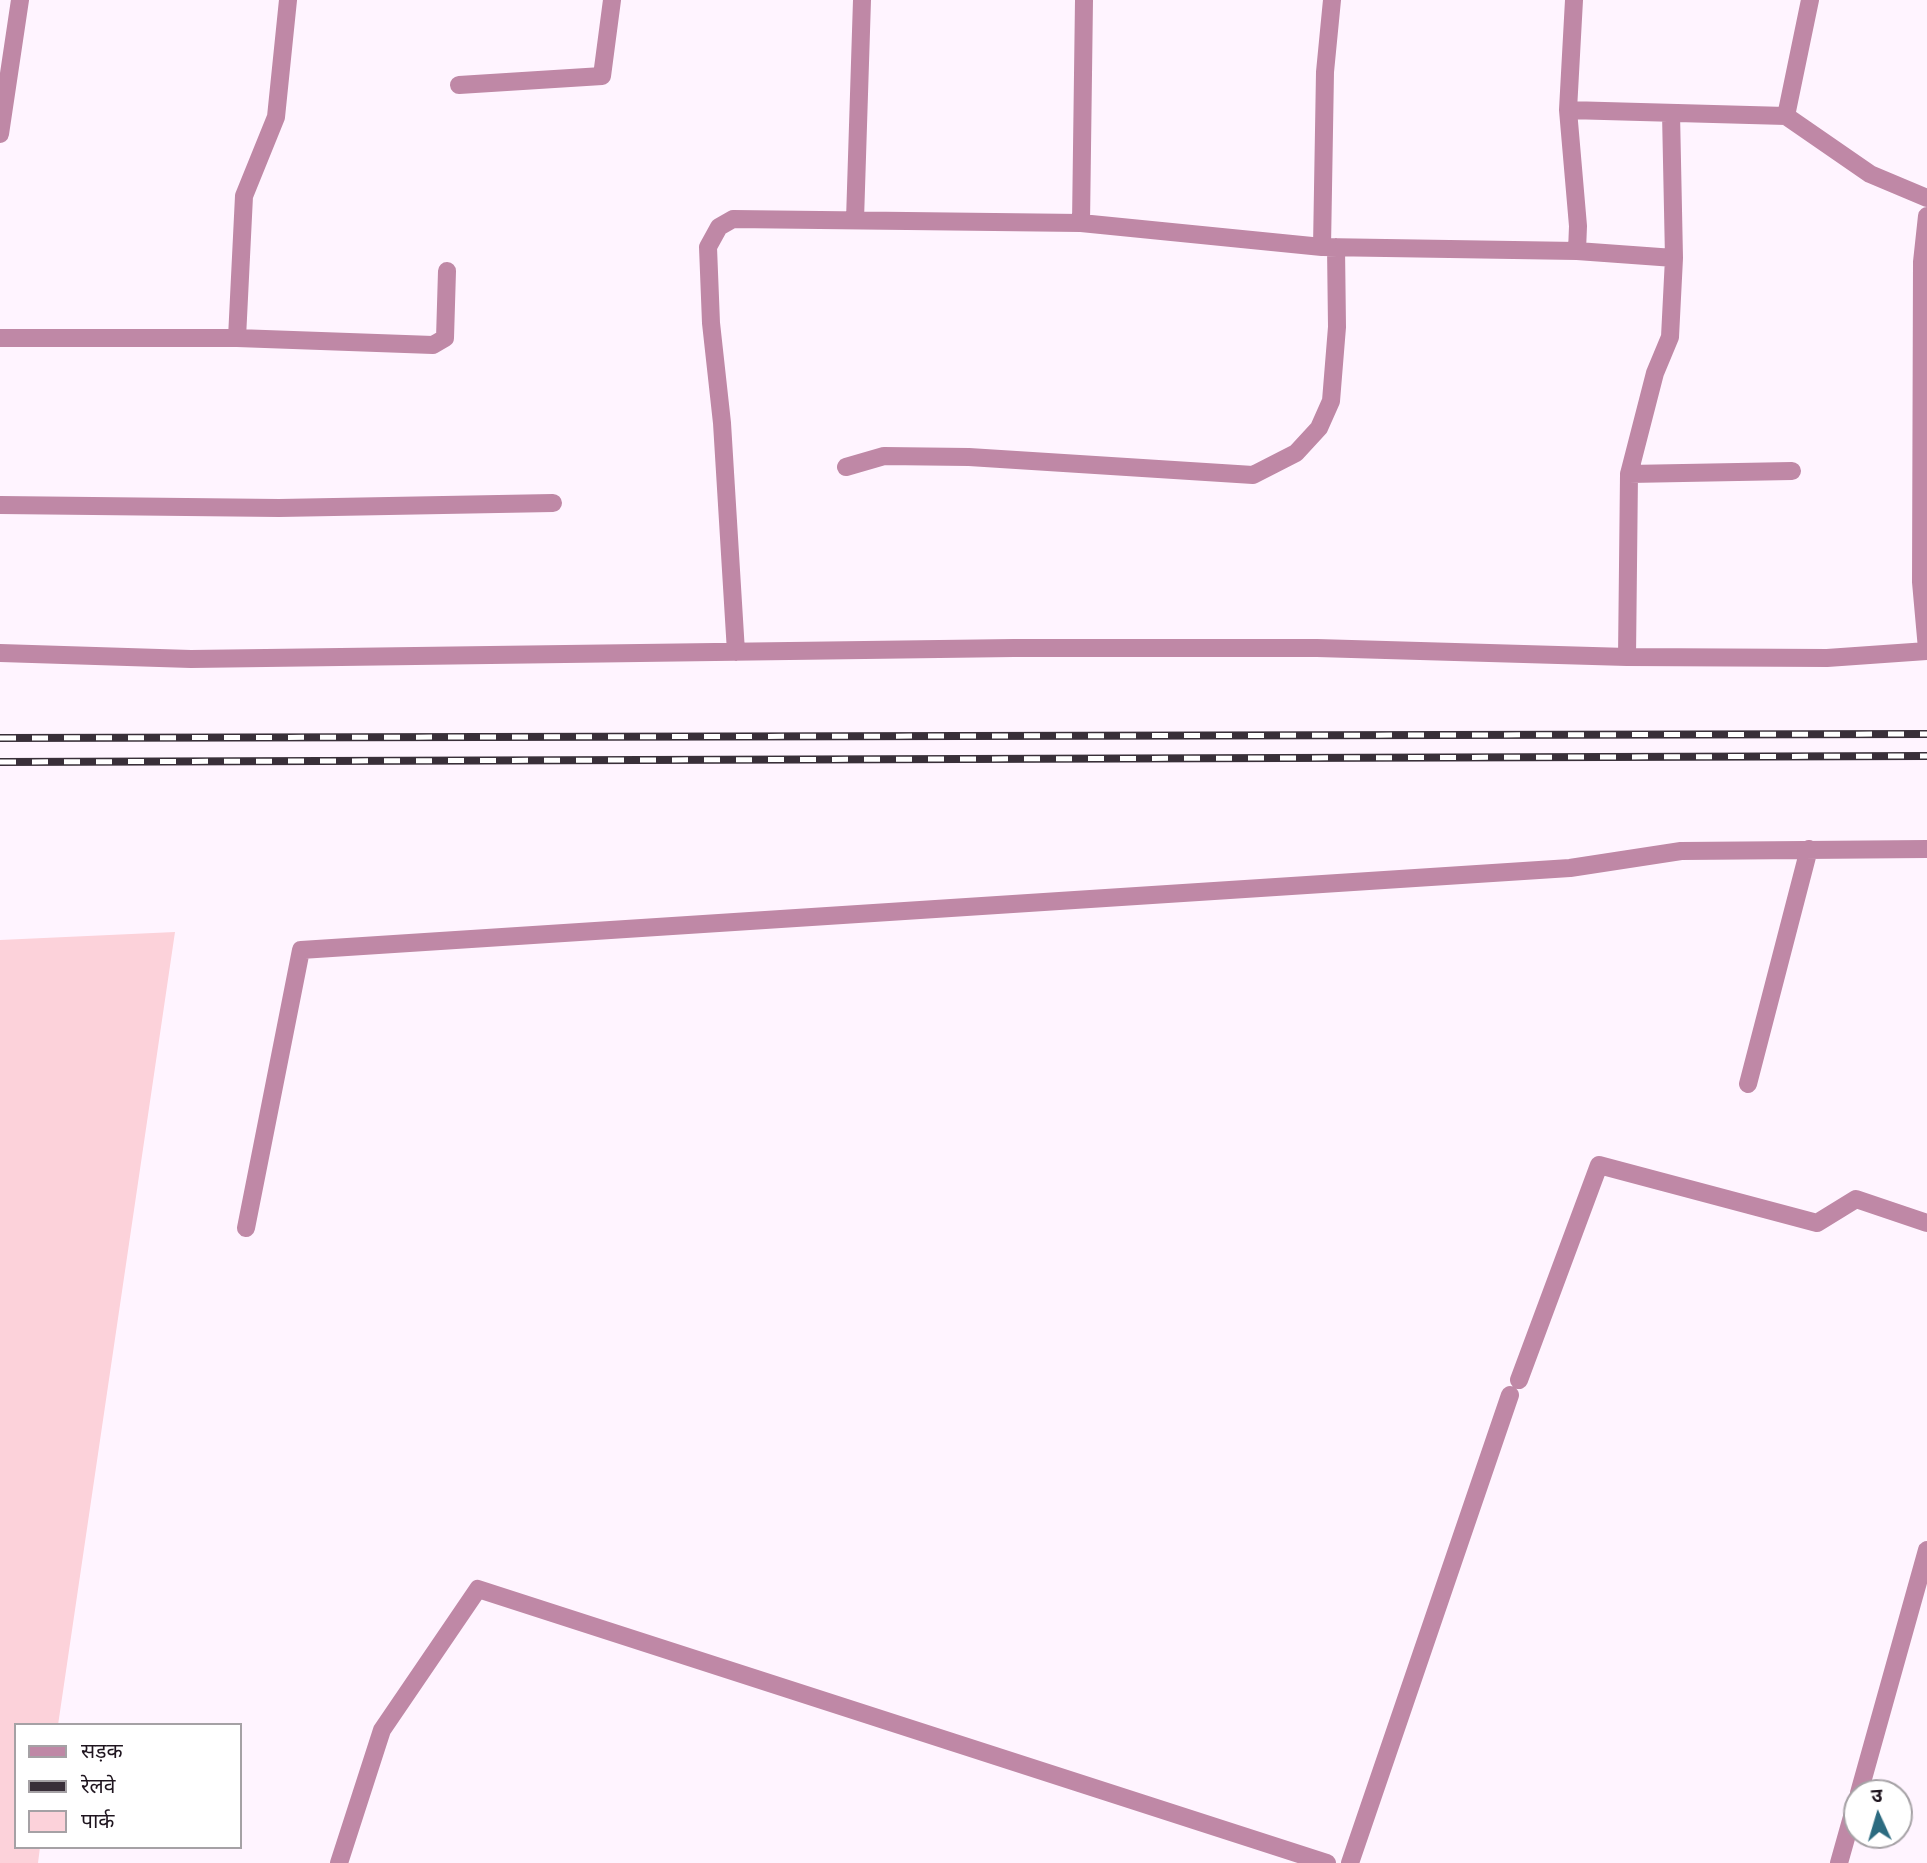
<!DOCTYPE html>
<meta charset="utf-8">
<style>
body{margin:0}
#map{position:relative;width:1927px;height:1863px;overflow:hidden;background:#fff4ff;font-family:"PT Sans","Noto Sans Devanagari",sans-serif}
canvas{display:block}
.legend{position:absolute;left:14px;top:1723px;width:228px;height:126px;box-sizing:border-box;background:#fff;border:2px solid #a5a1a5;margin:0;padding:9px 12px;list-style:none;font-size:21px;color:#1f151f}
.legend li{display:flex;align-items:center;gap:14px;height:35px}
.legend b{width:35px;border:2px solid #a5a1a5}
.north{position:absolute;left:1843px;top:1779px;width:70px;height:70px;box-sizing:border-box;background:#fff;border:2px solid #a5a1a5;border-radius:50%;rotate:356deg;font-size:19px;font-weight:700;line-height:28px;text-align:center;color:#1f151f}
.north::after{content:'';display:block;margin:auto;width:24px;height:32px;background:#2c6b80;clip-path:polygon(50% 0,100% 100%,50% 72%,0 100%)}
</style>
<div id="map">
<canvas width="1927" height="1863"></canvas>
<ul class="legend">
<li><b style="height:9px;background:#bf88a6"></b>सड़क</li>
<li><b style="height:9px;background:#392f39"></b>रेलवे</li>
<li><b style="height:19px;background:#fcd2da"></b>पार्क</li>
</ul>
<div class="north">उ</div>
</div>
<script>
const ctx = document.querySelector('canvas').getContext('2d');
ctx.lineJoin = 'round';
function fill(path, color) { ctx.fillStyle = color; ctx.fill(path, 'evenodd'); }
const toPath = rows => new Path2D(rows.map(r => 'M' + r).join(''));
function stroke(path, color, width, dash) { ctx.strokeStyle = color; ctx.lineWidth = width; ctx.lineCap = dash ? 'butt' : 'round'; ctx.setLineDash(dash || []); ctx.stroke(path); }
const green = toPath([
 [175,932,58,1725,16,1725,16,1847,40,1847,38,1863,0,1863,0,940]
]);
const lane = toPath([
 [1748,1084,1809,849],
 [246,1228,301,950,1570,868,1681,851,1927,849]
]);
const street = toPath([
 [1574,0,1568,110,1786,116],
 [1810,0,1786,116,1870,174,1927,198],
 [459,85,602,76,612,0],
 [0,134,20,0],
 [1927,216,1922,262,1921,582,1927,649],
 [855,220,862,0],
 [1081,223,1084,0],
 [1322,247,1325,72,1332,0],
 [1577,251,1674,258],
 [0,338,237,338,433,345,445,338,447,271],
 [237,338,244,196,276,117,288,0],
 [846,467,884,456,969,457,1253,475,1296,453,1319,428,1331,401,1337,327,1336,247],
 [1629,474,1792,471],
 [0,505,279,508,553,503],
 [736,652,722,423,711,323,708,247,719,227,733,219,1081,223,1322,247,1577,251,1578,226,1568,110],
 [0,653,191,659,1014,648,1317,648,1627,657,1827,658,1927,651],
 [1627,657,1629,474,1655,373,1670,337,1674,258,1671,113],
 [1519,1380,1599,1165,1817,1223,1856,1199,1927,1223],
 [1859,1793,1927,1550],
 [339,1863,382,1730,478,1589,1327,1863],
 [1350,1863,1510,1395],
 [1839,1863,1857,1799]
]);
const rail = toPath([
 [0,738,1927,734],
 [0,762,1927,756]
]);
fill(green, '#fcd2da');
stroke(lane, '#bf88a6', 18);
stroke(street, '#bf88a6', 18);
stroke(rail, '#392f39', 8);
stroke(rail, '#fff', 5, [16]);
</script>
